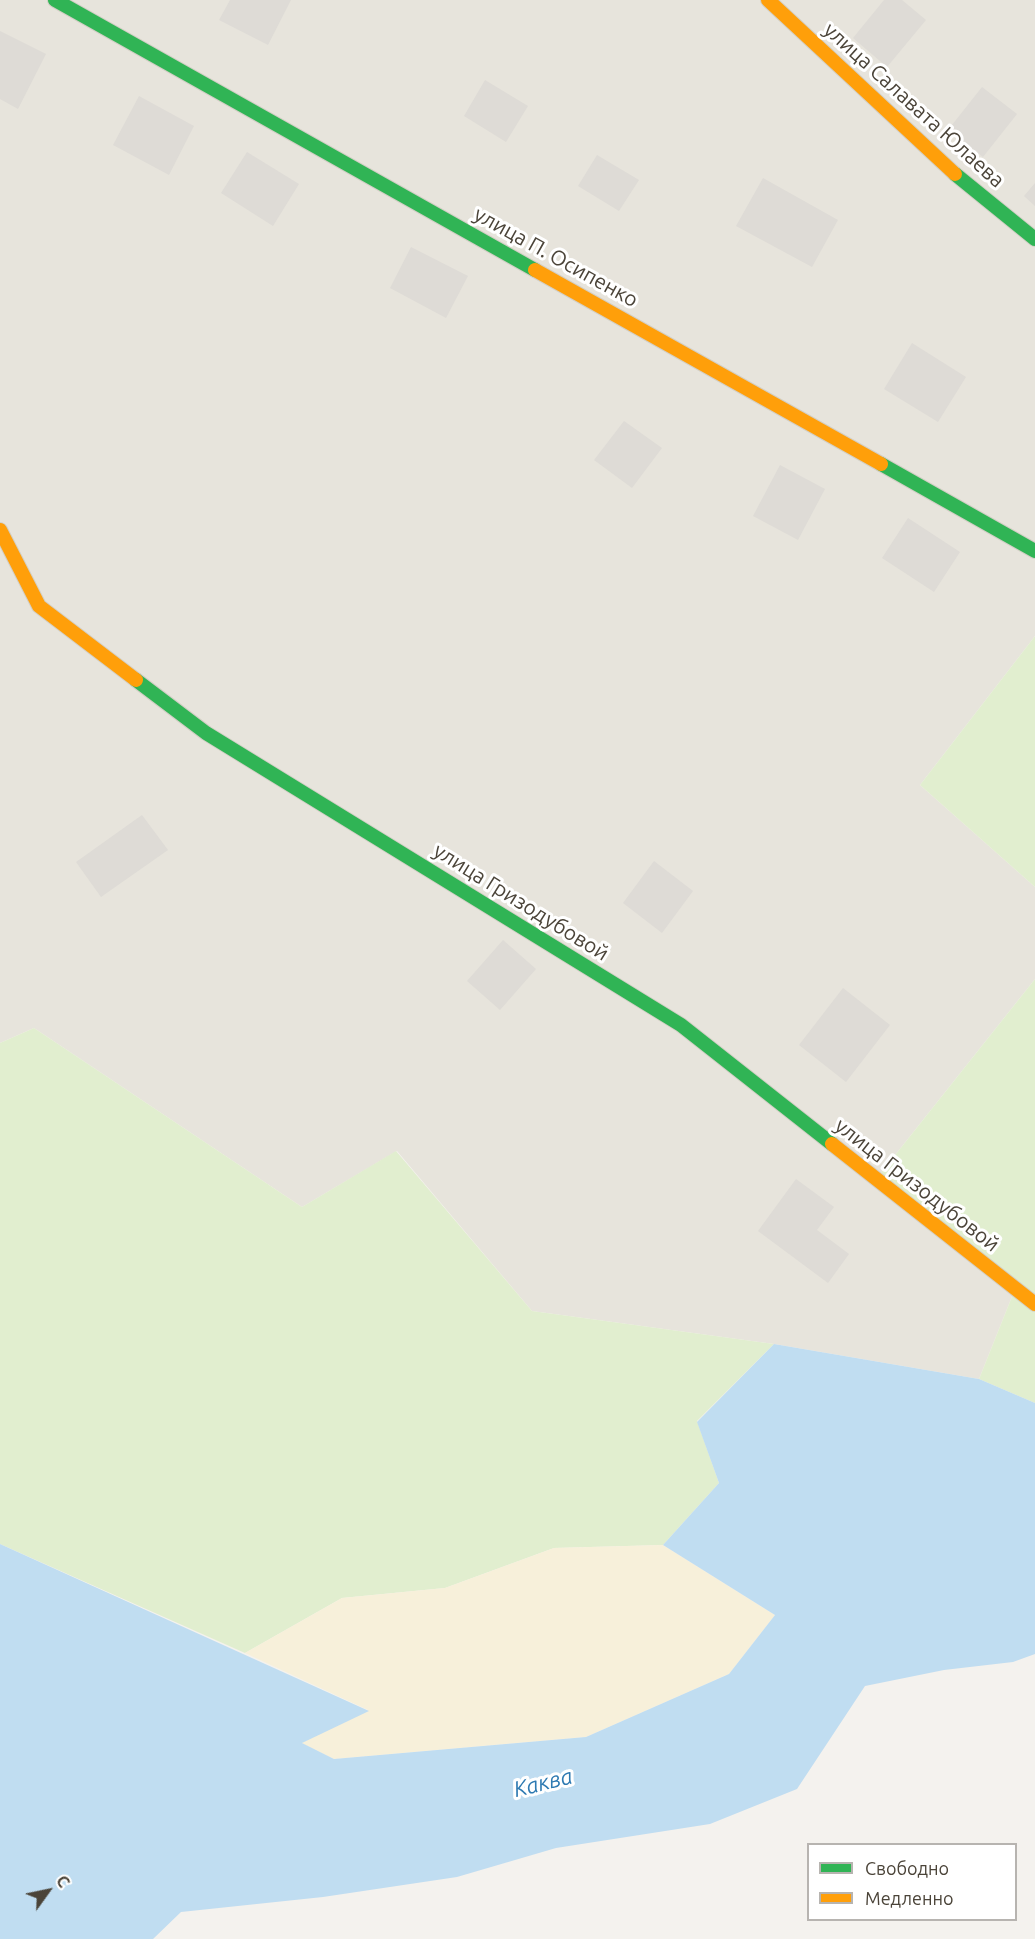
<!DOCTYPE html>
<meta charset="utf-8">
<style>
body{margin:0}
#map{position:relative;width:1035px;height:1939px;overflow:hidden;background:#f4f2ee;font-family:Ubuntu,sans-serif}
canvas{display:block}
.legend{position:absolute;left:807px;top:1843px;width:210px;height:78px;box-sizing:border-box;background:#fff;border:2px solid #b7b4b0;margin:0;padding:8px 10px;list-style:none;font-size:18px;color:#4b4439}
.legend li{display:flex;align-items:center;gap:12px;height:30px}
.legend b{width:30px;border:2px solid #b7b4b0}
.north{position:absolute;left:18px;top:1861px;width:60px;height:60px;-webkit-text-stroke:4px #fff;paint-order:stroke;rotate:57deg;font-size:16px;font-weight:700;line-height:24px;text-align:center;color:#4b4439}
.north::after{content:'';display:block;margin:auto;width:21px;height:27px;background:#4b4439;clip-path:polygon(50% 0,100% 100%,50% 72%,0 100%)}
</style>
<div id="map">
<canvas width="1035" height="1939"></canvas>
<ul class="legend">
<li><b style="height:8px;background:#30b455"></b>Свободно</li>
<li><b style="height:8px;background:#ff9f0a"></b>Медленно</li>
</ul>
<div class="north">С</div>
</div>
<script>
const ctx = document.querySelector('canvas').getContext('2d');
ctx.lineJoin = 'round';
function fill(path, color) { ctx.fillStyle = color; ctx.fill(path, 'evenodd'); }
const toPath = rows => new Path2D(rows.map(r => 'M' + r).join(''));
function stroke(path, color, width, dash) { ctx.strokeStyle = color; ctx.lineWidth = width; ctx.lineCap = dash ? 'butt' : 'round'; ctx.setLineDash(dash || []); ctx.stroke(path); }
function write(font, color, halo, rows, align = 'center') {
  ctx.font = font + ' Ubuntu,sans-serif'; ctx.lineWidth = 6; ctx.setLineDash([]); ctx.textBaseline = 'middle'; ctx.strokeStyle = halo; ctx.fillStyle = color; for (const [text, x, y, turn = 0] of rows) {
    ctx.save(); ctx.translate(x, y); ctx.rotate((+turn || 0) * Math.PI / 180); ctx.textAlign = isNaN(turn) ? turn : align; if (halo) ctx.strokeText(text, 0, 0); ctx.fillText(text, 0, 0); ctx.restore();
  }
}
const residential = toPath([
 [0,0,1035,0,1035,636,920,785,1035,887,1035,979,876,1179,1015,1289,979,1379,774,1344,532,1311,397,1151,302,1207,34,1028,0,1043]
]);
const green = toPath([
 [1035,636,1035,887,920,785],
 [1035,979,1035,1403,979,1379,1015,1289,876,1179],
 [34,1028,302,1207,396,1151,532,1311,774,1344,697,1421,719,1483,663,1545,554,1548,445,1588,342,1598,245,1653,0,1544,0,1043]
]);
const sand = toPath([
 [663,1545,775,1615,729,1674,586,1737,334,1759,301,1743,368,1710,245,1653,342,1598,445,1588,554,1548]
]);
const water = toPath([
 [774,1344,979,1379,1035,1403,1035,1654,1013,1662,944,1670,865,1686,797,1789,710,1824,556,1848,457,1877,323,1897,181,1912,153,1939,0,1939,0,1544,369,1711,302,1743,334,1759,586,1737,729,1674,775,1615,663,1545,719,1483,697,1422]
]);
const building = toPath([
 [230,0,291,0,268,45,219,20],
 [884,0,902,0,926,20,887,67,853,38],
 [0,31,46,54,18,109,0,99],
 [485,80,528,106,506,142,464,116],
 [982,87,1017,114,983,157,948,130],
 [139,96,194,126,169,175,113,145],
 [247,152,299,184,273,226,221,193],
 [597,155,639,180,619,211,578,186],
 [763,178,838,220,812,267,736,226],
 [1035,183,1035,206,1024,196],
 [411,247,468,276,446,318,390,288],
 [912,343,966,377,938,422,884,389],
 [624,421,662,448,632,488,594,460],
 [780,465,825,489,798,540,753,516],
 [908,518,960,552,934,592,882,558],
 [142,815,168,850,101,897,76,862],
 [654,861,693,891,662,933,623,903],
 [503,940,536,969,500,1010,467,981],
 [843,988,890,1025,846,1082,799,1045],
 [796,1179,834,1207,817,1230,849,1254,828,1283,758,1231]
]);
const fast = toPath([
 [55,0,535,270],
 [955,174,1035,239],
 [881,464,1035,551],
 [136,680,206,733,681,1025,832,1144]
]);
const slow = toPath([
 [768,0,955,174],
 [535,270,881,464],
 [0,530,39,606,136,680],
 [832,1144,1035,1304]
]);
const streetNames = [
 ["улица Салавата Юлаева",914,105,42],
 ["улица П. Осипенко",556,257,29],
 ["улица Гризодубовой",521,902,32],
 ["улица Гризодубовой",917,1185,38]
];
const waterNames = [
 ["Каква",543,1783,-14]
];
fill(residential, '#e7e4dc');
fill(green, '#e1eecf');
fill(sand, '#f7f0da');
fill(water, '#c0ddf1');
fill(building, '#dedbd6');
stroke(fast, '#d3cfc5', 16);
stroke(slow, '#d3cfc5', 16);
stroke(fast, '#30b455', 14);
stroke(slow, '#ff9f0a', 14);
write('21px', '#4b4439', '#fff', streetNames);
write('italic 22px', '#2e7ab2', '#fff', waterNames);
</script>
